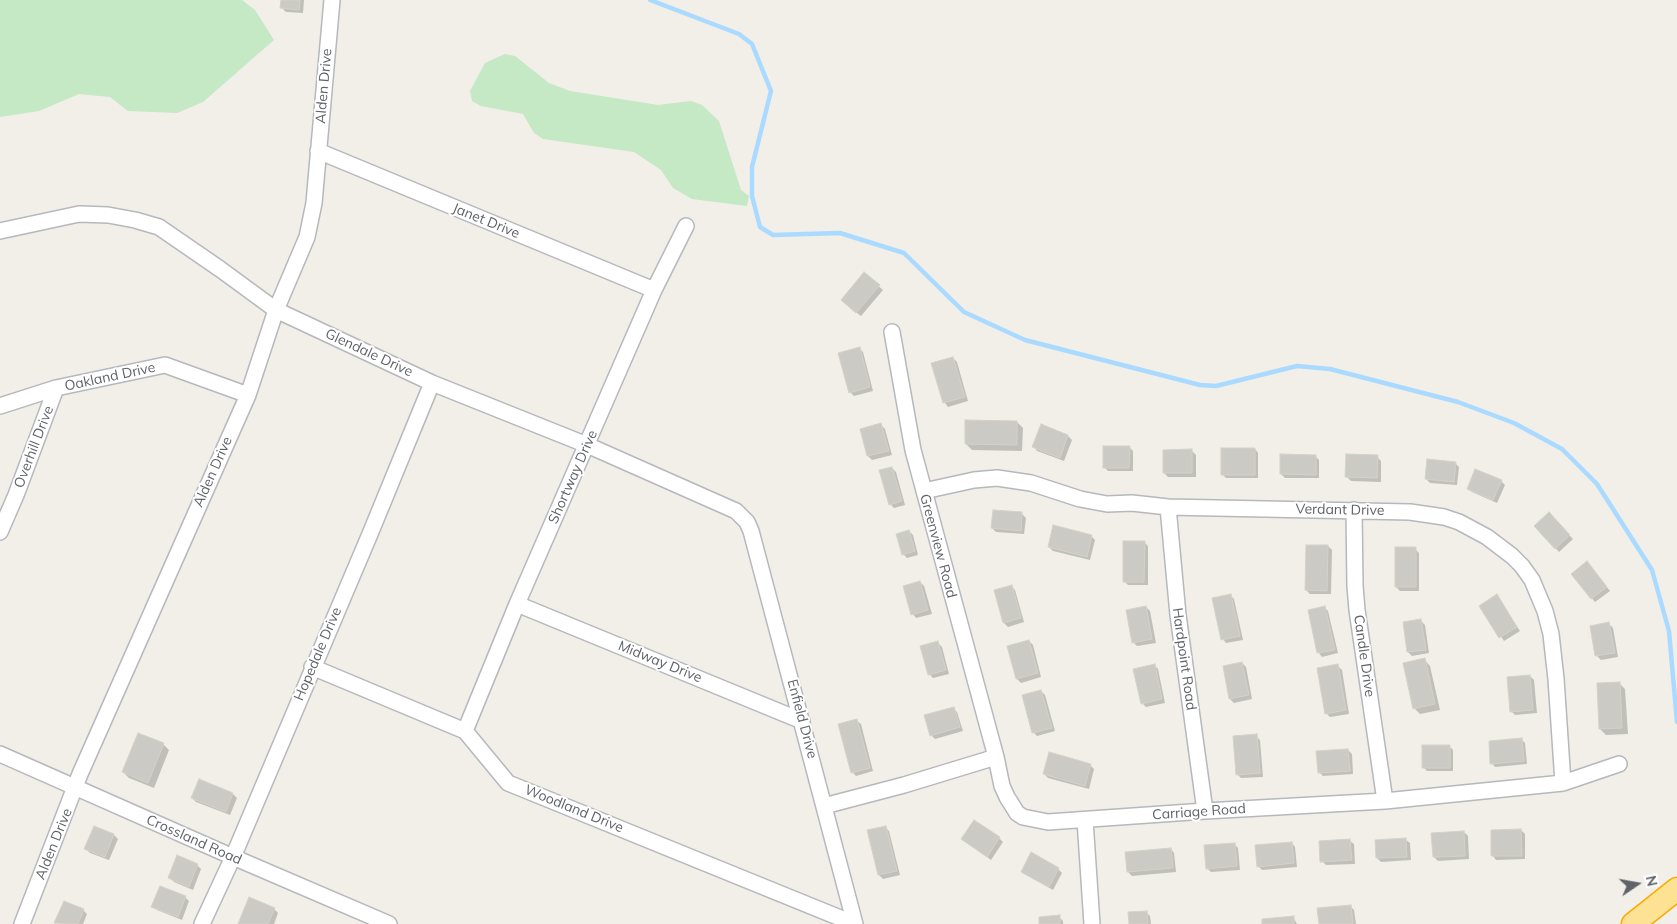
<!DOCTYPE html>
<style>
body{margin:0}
#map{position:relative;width:1677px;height:924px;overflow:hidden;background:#f1efe8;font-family:Mulish,sans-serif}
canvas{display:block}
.north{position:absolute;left:1612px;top:859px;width:50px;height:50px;-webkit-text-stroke:4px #fff;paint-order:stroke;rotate:78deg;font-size:14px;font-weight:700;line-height:20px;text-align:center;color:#5f6368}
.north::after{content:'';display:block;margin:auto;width:18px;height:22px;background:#5f6368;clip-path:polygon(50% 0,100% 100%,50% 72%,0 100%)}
</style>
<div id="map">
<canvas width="1677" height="924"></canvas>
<div class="north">N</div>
</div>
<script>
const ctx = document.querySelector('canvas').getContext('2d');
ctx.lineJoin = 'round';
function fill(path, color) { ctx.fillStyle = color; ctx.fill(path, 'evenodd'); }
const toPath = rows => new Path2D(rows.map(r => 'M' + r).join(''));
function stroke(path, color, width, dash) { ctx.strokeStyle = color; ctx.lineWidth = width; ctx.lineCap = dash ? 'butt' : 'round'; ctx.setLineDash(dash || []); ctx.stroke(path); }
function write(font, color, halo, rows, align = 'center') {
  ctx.font = font + ' Mulish,sans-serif'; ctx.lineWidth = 4; ctx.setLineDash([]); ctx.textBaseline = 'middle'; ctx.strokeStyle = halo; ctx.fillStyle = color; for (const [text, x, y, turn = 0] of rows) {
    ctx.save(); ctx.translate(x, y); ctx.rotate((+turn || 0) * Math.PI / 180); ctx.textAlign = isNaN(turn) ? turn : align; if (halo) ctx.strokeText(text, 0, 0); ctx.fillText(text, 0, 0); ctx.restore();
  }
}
const green = toPath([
 [0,0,242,0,255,10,274,40,203,102,177,113,128,111,110,97,79,94,39,111,0,117],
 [505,54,515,56,549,83,570,91,658,105,691,101,702,105,719,121,741,190,749,196,747,206,692,199,673,188,661,170,634,152,543,139,534,133,523,114,481,106,472,101,470,91,485,63]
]);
const shadow = toPath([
 [282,0,304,0,303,13,286,12,282,8],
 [864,273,883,290,861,316,846,304],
 [859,348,863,352,873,391,854,396,850,392],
 [953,358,957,362,968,401,948,407,945,403,933,364],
 [1017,422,1023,428,1022,451,972,450,966,444],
 [881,425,885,429,892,455,872,460,868,456,861,430],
 [1041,426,1068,436,1072,440,1064,461,1037,451,1034,447],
 [1129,447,1133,451,1133,471,1108,471,1104,467],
 [1255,449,1258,453,1258,478,1226,478,1222,474],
 [1192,451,1196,455,1196,477,1168,477,1164,473],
 [1315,456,1319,460,1319,478,1285,478,1281,474],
 [1377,457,1381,461,1381,482,1351,481,1347,477],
 [1455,463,1459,467,1457,485,1430,483,1426,479],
 [892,468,896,472,905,505,894,508,890,504],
 [1501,481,1505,485,1497,503,1472,492,1468,489],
 [1022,514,1026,518,1024,534,996,532,992,528],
 [1549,514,1573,539,1559,552,1536,526],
 [909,531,913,535,918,555,907,558,903,554],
 [1091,536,1095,540,1090,560,1053,551,1049,547],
 [1144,542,1148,546,1148,585,1128,585,1124,581],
 [1328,546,1332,550,1331,594,1310,594,1306,590],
 [1415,549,1419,553,1419,591,1400,591,1396,587],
 [1591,567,1610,591,1595,602,1573,574],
 [920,582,924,586,932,614,916,618,913,614],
 [1011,586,1015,590,1024,622,1008,627,1004,623,995,591],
 [1230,595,1234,599,1243,640,1226,643,1223,639],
 [1497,596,1520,631,1504,641,1481,606],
 [1146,607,1150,611,1156,643,1137,646,1133,642],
 [1324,607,1328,611,1338,653,1322,657,1319,653,1309,611],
 [1421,621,1425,625,1429,653,1412,656,1408,652,1404,623],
 [1609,624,1613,628,1618,657,1601,660,1597,656,1591,627],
 [1029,641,1033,645,1041,677,1021,683,1017,679],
 [938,643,942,647,949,674,933,678,929,674],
 [1424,659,1430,666,1440,710,1420,714,1414,708],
 [1242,663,1246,667,1252,699,1234,703,1230,699,1224,667],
 [1154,665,1158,669,1165,703,1146,707,1142,703],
 [1338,666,1342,670,1349,714,1330,717,1326,713],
 [1530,676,1534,680,1537,713,1515,715,1511,711],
 [1619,683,1625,689,1628,734,1606,735,1600,729],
 [1041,691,1045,695,1055,731,1037,736,1033,732],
 [953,708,957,712,963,731,935,739,931,735],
 [857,721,861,724,873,771,856,776,852,772],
 [1256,736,1260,740,1263,777,1241,778,1237,774],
 [1521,739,1525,743,1527,764,1495,767,1492,763],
 [163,744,169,750,154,788,129,778,123,772],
 [1449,746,1453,750,1453,771,1427,771,1423,767],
 [1348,750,1352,754,1353,774,1323,776,1319,772],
 [1090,765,1094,769,1089,789,1048,778,1044,774],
 [199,781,233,794,237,798,230,815,196,802,192,798],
 [95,827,114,835,118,839,109,860,90,853,86,849],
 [885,827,889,831,900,875,883,879,879,875],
 [1521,830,1525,834,1525,859,1496,860,1493,856],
 [1464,832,1468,836,1469,859,1438,861,1434,857],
 [999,838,1003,842,991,860,963,839],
 [1406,840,1410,843,1411,860,1381,862,1377,858],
 [1350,841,1354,844,1355,864,1326,865,1322,861],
 [1292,843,1295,847,1297,867,1262,870,1258,866],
 [1234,844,1238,848,1240,870,1211,872,1207,868],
 [1171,849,1174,853,1176,872,1132,876,1128,872],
 [197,865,201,869,193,890,174,882,170,878],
 [1058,869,1062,873,1053,890,1026,875,1022,871],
 [185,897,189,901,182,920,157,910,153,906],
 [64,902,83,910,87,914,83,924,56,923],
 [1350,906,1354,910,1356,924,1320,924],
 [274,909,278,913,274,924,240,924],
 [1146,912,1150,916,1151,924,1130,924],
 [1059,917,1063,921,1063,924,1041,924],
 [1293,917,1297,924,1264,924]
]);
const stream = toPath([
 [650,0,739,34,752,44,771,91,752,167,752,196,760,227,773,235,840,233,904,253,964,312,1025,340,1200,385,1216,386,1297,366,1330,369,1458,402,1514,423,1562,449,1597,484,1652,570,1669,631,1677,722]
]);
const building = toPath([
 [281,0,300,0,299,10,280,8,281,0],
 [864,272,880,285,856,313,841,300,864,272],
 [860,347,870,387,849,393,838,353,860,347],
 [953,357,965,397,943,403,931,363,953,357],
 [965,420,1017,421,1017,445,965,444,965,420],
 [881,423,889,451,867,456,860,429,881,423],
 [1041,424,1068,435,1060,458,1032,447,1041,424],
 [1103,446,1130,446,1129,468,1103,468,1103,446],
 [1221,448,1255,448,1255,475,1221,475,1221,448],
 [1192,449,1192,473,1163,473,1163,450,1192,449],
 [1280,454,1316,455,1316,475,1280,474,1280,454],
 [1346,454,1378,455,1377,478,1345,477,1346,454],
 [1427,459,1456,462,1454,482,1425,479,1427,459],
 [892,467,902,501,889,505,879,470,892,467],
 [1475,469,1502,480,1493,500,1467,489,1475,469],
 [993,510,1022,512,1021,531,991,528,993,510],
 [1549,512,1570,535,1555,549,1534,526,1549,512],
 [1053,525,1092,535,1087,557,1048,547,1053,525],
 [909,530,915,551,902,555,896,534,909,530],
 [1123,541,1145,541,1144,582,1123,582,1123,541],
 [1306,545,1328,545,1327,591,1305,590,1306,545],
 [1395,547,1416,547,1416,587,1395,587,1395,547],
 [1587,561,1607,587,1591,599,1571,574,1587,561],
 [920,581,928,610,911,615,903,586,920,581],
 [1012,585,1021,618,1003,623,994,590,1012,585],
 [1231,594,1240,636,1221,640,1212,598,1231,594],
 [1497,594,1517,627,1499,638,1479,606,1497,594],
 [1146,606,1152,639,1132,643,1126,610,1146,606],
 [1325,606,1335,650,1317,653,1308,610,1325,606],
 [1421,619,1426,650,1407,652,1403,622,1421,619],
 [1609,622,1615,653,1595,656,1590,626,1609,622],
 [1029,640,1038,673,1016,679,1007,646,1029,640],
 [938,641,946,670,928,675,920,646,938,641],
 [1425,658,1435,704,1413,709,1403,663,1425,658],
 [1242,662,1249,695,1229,699,1223,666,1242,662],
 [1155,664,1162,699,1141,704,1133,669,1155,664],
 [1338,664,1346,710,1325,714,1317,668,1338,664],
 [1530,675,1533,710,1510,712,1507,677,1530,675],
 [1620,682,1622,728,1599,729,1597,683,1620,682],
 [1041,690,1052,728,1032,733,1022,695,1041,690],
 [954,707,960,727,930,736,924,715,954,707],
 [857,719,870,768,851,773,838,724,857,719],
 [138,733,164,743,148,783,122,772,138,733],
 [1257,734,1260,773,1236,775,1233,736,1257,734],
 [1522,738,1524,761,1490,764,1489,741,1522,738],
 [1422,745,1450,745,1450,768,1422,768,1422,745],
 [1348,749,1350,771,1318,773,1316,751,1348,749],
 [1049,752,1091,764,1085,786,1043,774,1049,752],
 [199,779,233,793,226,812,191,798,199,779],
 [974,820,1000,837,987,857,961,839,974,820],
 [94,826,114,834,105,857,84,849,94,826],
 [886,826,897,871,878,875,867,830,886,826],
 [1521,829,1522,856,1491,856,1491,830,1521,829],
 [1464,831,1465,856,1433,857,1431,833,1464,831],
 [1406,838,1407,857,1376,858,1375,840,1406,838],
 [1350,839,1352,860,1320,862,1319,841,1350,839],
 [1292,842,1294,863,1257,867,1255,845,1292,842],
 [1235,843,1237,866,1206,869,1204,845,1235,843],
 [1171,848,1173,868,1127,872,1125,852,1171,848],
 [1031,852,1059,868,1049,887,1021,872,1031,852],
 [177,855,198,864,189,887,168,878,177,855],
 [160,886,186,896,178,917,151,907,160,886],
 [249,897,275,908,268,924,238,924,249,897],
 [64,901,84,909,78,924,54,923,64,901],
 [1351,905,1353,924,1319,924,1317,908,1351,905],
 [1147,911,1148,924,1129,924,1128,912,1147,911],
 [1060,915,1060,924,1039,924,1039,917,1060,915],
 [1294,916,1294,924,1262,924,1262,919,1294,916]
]);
const minor = toPath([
 [318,151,654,290],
 [0,231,79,214,108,215,135,220,159,227,220,269,276,310,432,383,587,445,736,511,747,522,751,531,855,924],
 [892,332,913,450,996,757,1002,786,1007,797,1017,813,1023,817,1048,822,1205,811,1385,801,1563,783,1619,764],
 [0,406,56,388,165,365,248,395],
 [924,491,974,480,997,478,1031,483,1080,499,1107,504,1132,503,1168,507,1410,512,1444,517,1459,522,1487,537,1512,556,1522,566,1532,580,1545,611,1551,634,1556,679,1563,783],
 [1168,507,1178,615,1205,811],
 [1354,510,1355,586,1357,610,1385,801],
 [0,532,16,495,56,388],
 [517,604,802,721],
 [312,667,465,731,508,783,855,924],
 [465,731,517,604,654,290,686,226],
 [0,754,233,857,389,924],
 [824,806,904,785,996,757],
 [1085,820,1092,924],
 [22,924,80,774,248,395,276,310,307,237,314,203,332,0],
 [202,924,233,857,370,534,432,383]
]);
const highway = toPath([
 [1633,924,1677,889]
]);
const streetNames = [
 ["Alden Drive",324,86,-85],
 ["Janet Drive",486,221,22],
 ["Glendale Drive",369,353,25],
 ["Oakland Drive",110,377,-12],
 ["Overhill Drive",34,447,-69],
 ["Alden Drive",213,472,-66],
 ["Shortway Drive",573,477,-66],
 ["Verdant Drive",1340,510,1],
 ["Greenview Road",938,546,75],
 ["Hopedale Drive",318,654,-67],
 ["Candle Drive",1364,656,82],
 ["Hardpoint Road",1184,659,82],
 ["Midway Drive",660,662,22],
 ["Enfield Drive",802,719,75],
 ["Woodland Drive",574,809,22],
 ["Carriage Road",1199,812,-4],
 ["Crossland Road",194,840,24],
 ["Alden Drive",54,844,-68]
];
fill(green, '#c5e8c5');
fill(shadow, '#0003');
stroke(stream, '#aadaff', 4.5);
fill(building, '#cccac5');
stroke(building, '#d6d1c6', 1);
stroke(minor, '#b5b8bc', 18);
stroke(highway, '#f9ab00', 25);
stroke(minor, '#fff', 15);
stroke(highway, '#fde293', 22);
write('14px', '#5f6368', '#fff', streetNames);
</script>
